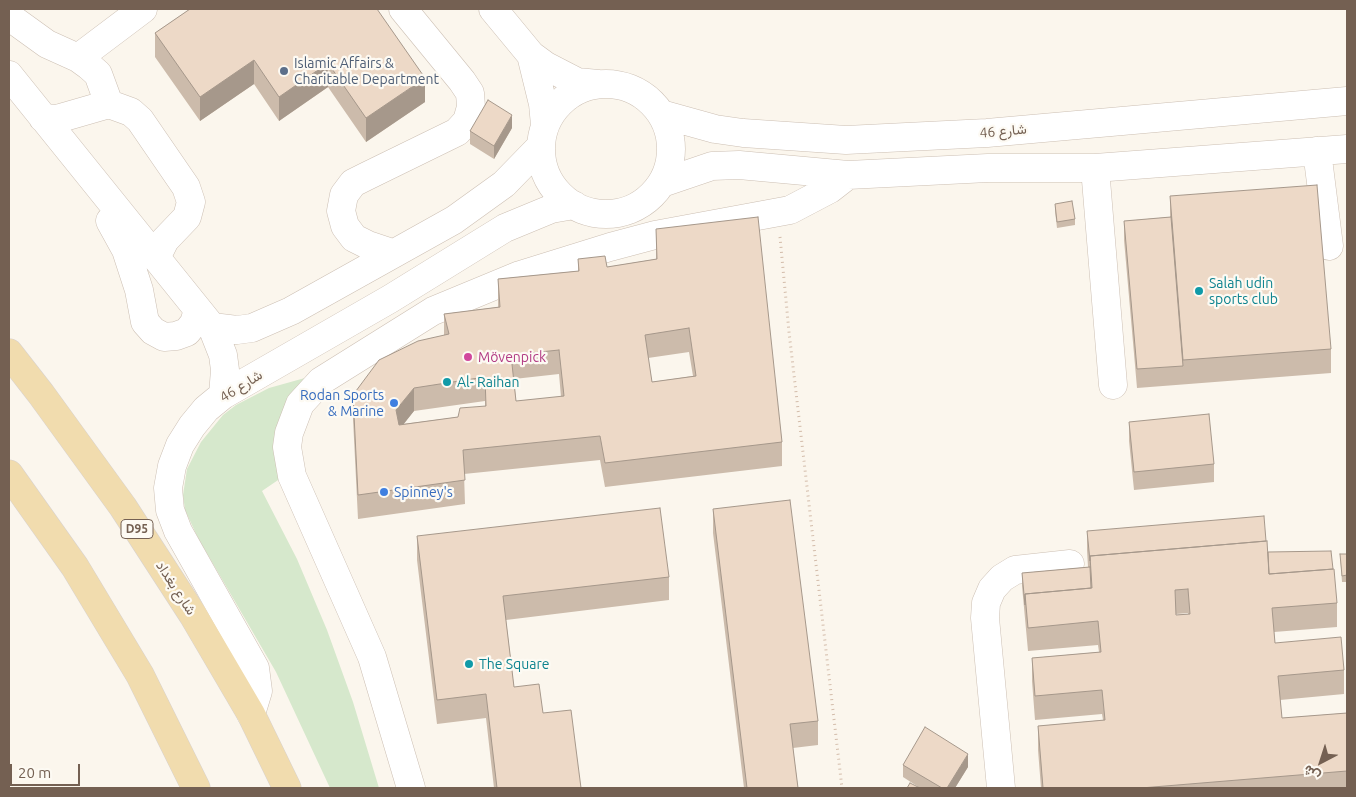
<!DOCTYPE html>
<meta charset="utf-8">
<style>
body{margin:0}
#map{position:relative;width:1356px;height:797px;overflow:hidden;background:#fbf6ed;font-family:Ubuntu,Vazirmatn,sans-serif}
canvas{display:block}
.frame{position:absolute;inset:0;border:10px solid #746052;pointer-events:none}
.north{position:absolute;left:1296px;top:737px;width:50px;height:50px;-webkit-text-stroke:4px #fdfaf3;paint-order:stroke;rotate:220deg;font-size:14px;font-weight:700;line-height:20px;text-align:center;color:#746052}
.north::after{content:'';display:block;margin:auto;width:18px;height:22px;background:#746052;clip-path:polygon(50% 0,100% 100%,50% 72%,0 100%)}
.scale{position:absolute;left:10px;top:764px;width:70px;height:22px;box-sizing:border-box;border:2px solid #746052;border-top:0;padding-left:6px;font-size:15px;line-height:18px;white-space:nowrap;color:#746052;-webkit-text-stroke:4px #fdfaf3;paint-order:stroke}
</style>
<div id="map">
<canvas width="1356" height="797"></canvas>
<div class="frame"></div>
<div class="north">ش</div>
<div class="scale">20 m</div>
</div>
<script>
const ctx = document.querySelector('canvas').getContext('2d');
ctx.lineJoin = 'round';
function fill(path, color) { ctx.fillStyle = color; ctx.fill(path, 'evenodd'); }
const toPath = rows => new Path2D(rows.map(r => 'M' + r).join(''));
function stroke(path, color, width, dash) { ctx.strokeStyle = color; ctx.lineWidth = width; ctx.lineCap = dash ? 'butt' : 'round'; ctx.setLineDash(dash || []); ctx.stroke(path); }
function write(font, color, halo, rows, align = 'center') {
  ctx.font = font + ' Ubuntu,Vazirmatn,sans-serif'; ctx.lineWidth = 4.5; ctx.setLineDash([]); ctx.textBaseline = 'middle'; ctx.strokeStyle = halo; ctx.fillStyle = color; for (const [text, x, y, turn = 0] of rows) {
    ctx.save(); ctx.translate(x, y); ctx.rotate((+turn || 0) * Math.PI / 180); ctx.textAlign = isNaN(turn) ? turn : align; if (halo) ctx.strokeText(text, 0, 0); ctx.fillText(text, 0, 0); ctx.restore();
  }
}
const green = toPath([
 [312,376,284,476,262,491,297,559,327,630,353,702,379,788,330,788,276,672,198,538,185,510,183,495,187,469,201,442,223,415,236,405,269,388]
]);
const path = toPath([
 [780,237,789,332,842,788]
]);
const minor = toPath([
 [493,9,531,55,546,66,577,82,598,84],
 [11,18,47,44,78,58,89,66,98,74,109,104],
 [531,55,543,104,545,125],
 [78,58,143,9],
 [9,75,212,327,223,355,225,370,223,395],
 '541 149a65 65 0 1 1 130 0a65 65 0 1 1-130 0Z',
 [661,114,715,129,743,133,846,140,987,133,1347,101],
 [43,118,57,119,109,104,131,112,140,120,186,187,191,202,187,217,165,240,156,258],
 [1317,151,1329,246],
 [1095,168,1113,385],
 [662,183,712,166,739,165,848,175,988,168,1095,168,1347,149],
 [110,221,126,250,139,290,145,322,153,331,164,337,176,336,187,332,194,323,198,310],
 [392,253,368,245,354,238,345,226,341,211,344,195,353,183,367,176,457,132,467,121,471,107,470,93,462,81,403,9],
 [212,327,237,330,252,328,291,311,454,220,504,184,541,146],
 [251,714,258,691,255,668,178,531,170,510,168,488,172,466,180,445,192,426,206,409,223,395,390,299,505,228,551,209,574,205],
 [411,788,372,657,292,476,287,447,289,433,300,404,321,381,433,311,520,275,610,247,655,235,790,210,830,189,848,175],
 [1001,788,985,618,986,603,992,589,1002,578,1015,570,1070,564]
]);
const major = toPath([
 [9,353,41,394,123,507,193,615,251,714,287,788],
 [9,474,75,567,140,675,196,788]
]);
const wall = toPath([
 [190,9,425,102,366,142,328,87,279,121,254,84,200,121,155,57,155,33],
 [512,128,494,159,470,144,470,131],
 [1170,196,1331,349,1331,373,1137,388,1124,240,1124,221,1170,217],
 [1055,204,1075,219,1075,225,1057,228,1055,211],
 [656,229,782,442,782,466,605,487,600,460,464,474,465,504,358,519,353,419,353,395,444,335,444,314,498,307,498,279,578,271,578,259,607,267,656,259],
 [689,352,693,376,652,382,648,358],
 [559,374,561,397,516,401,514,379],
 [485,401,485,406,458,417,403,424,414,411],
 [1129,422,1214,464,1214,482,1134,490,1129,441],
 [713,509,818,721,818,745,793,748,798,788,744,788,713,533],
 [1087,531,1268,552,1337,603,1337,627,1274,632,1275,643,1344,670,1344,694,1280,700,1282,718,1347,713,1347,788,1041,788,1038,750,1038,726,1103,720,1102,714,1035,720,1032,681,1032,658,1099,652,1098,645,1028,651,1022,586,1022,573,1088,567,1087,550],
 [1188,613,1188,614,1176,615,1176,614],
 [417,536,669,577,669,600,506,620,514,687,543,713,581,788,494,788,486,718,437,724,417,560],
 [1340,554,1347,554,1347,582,1342,582],
 [903,765,968,767,955,788,920,788,903,777]
]);
const shadedWall = toPath([
 [254,60,254,84,200,121,200,97],
 [328,63,328,87,279,121,279,97],
 [425,78,425,102,366,142,366,118],
 [512,115,512,128,494,159,494,146],
 [414,388,414,411,396,434,396,410],
 [968,754,968,767,955,788,947,788]
]);
const building = toPath([
 [190,9,377,9,425,78,366,118,328,63,279,97,254,60,200,97,155,33,190,9],
 [488,100,512,115,494,146,470,131,488,100],
 [1317,185,1331,349,1183,360,1170,196,1317,185],
 [1072,201,1075,219,1057,222,1055,204,1072,201],
 [758,217,782,442,605,463,600,436,463,450,465,480,358,495,353,395,379,360,418,341,449,334,444,314,500,307,498,279,579,271,578,259,605,256,607,267,657,259,656,229,758,217],
 [689,328,696,376,652,382,645,335,689,328],
 [559,350,564,396,516,401,511,355,559,350],
 [485,377,486,406,460,408,458,417,399,425,396,410,414,388,485,377],
 [1171,217,1183,366,1137,369,1124,221,1171,217],
 [1209,414,1214,464,1134,472,1129,422,1209,414],
 [790,500,818,721,790,724,798,788,747,788,713,509,790,500],
 [660,508,669,577,503,596,514,687,539,684,543,713,571,710,581,788,497,788,486,694,437,700,417,536,660,508],
 [1264,516,1266,541,1090,556,1090,561,1087,531,1264,516],
 [1267,541,1269,574,1334,569,1337,603,1272,608,1275,643,1341,637,1344,670,1278,676,1282,718,1347,713,1347,771,1141,788,1043,788,1038,726,1105,720,1102,690,1035,696,1032,658,1101,652,1098,621,1028,628,1025,594,1092,588,1090,556,1267,541],
 [1188,589,1190,614,1176,615,1175,590,1188,589],
 [1331,551,1333,569,1269,574,1268,552,1331,551],
 [1340,554,1347,554,1347,575,1342,576,1340,554],
 [1090,567,1091,588,1025,594,1025,605,1022,573,1090,567],
 [925,727,968,754,947,788,942,788,903,765,925,727],
 [910,783,920,788,907,788,910,783]
]);
const markers = [
 [284,71,5,"#5c6f8a"],
 [1199,291,5,"#0f9aa8"],
 [468,357,5,"#d1479c"],
 [447,382,5,"#0f9aa8"],
 [394,403,5,"#3f7fe0"],
 [384,492,5,"#3f7fe0"],
 [469,664,5,"#0f9aa8"]
];
const shields = [
 [137,529,32]
];
const shieldNames = [
 ["D95",137,529]
];
const serviceNames = [
 ["Islamic Affairs &",294,63],
 ["Charitable Department",294,79]
];
const streetNames = [
 ["شارع 46",1003,131,-5],
 ["شارع 46",241,386,-32],
 ["شارع بغداد",176,588,57]
];
const cultureNames = [
 ["Salah udin",1209,283],
 ["sports club",1209,299],
 ["Al- Raihan",457,382],
 ["The Square",479,664]
];
const hotelNames = [
 ["Mövenpick",478,357]
];
const shopNames = [
 ["Rodan Sports",384,395],
 ["& Marine",384,411],
 ["Spinney's",394,492,"left"]
];
fill(green, '#d6e8cc');
stroke(minor, '#ccbfb3', 29);
stroke(major, '#d8d2cf', 29);
stroke(path, '#d3bcaa', 3, [1, 4]);
stroke(minor, '#fff', 28);
stroke(major, '#f1dcae', 28);
fill(wall, '#ccbbab');
fill(shadedWall, '#a6988b');
fill(building, '#edd9c7');
stroke(building, '#a6988b', 1);
for (const [x, y, r, color] of markers) { const dot = new Path2D(); dot.arc(x, y, r, 0, 2 * Math.PI); ctx.fillStyle = color; ctx.fill(dot); stroke(dot, '#fdfaf3', 2); }
for (const [x, y, w] of shields) { const box = new Path2D(); box.roundRect(x - w / 2, y - 9.5, w, 19, 4); ctx.fillStyle = '#fdfaf3'; ctx.fill(box); stroke(box, '#746052', 1); }
write('bold 12px', '#746052', null, shieldNames);
write('14px', '#4e5e75', '#fdfaf3', serviceNames, 'left');
write('14px', '#746052', '#fdfaf3', streetNames);
write('14px', '#0d838f', '#fdfaf3', cultureNames, 'left');
write('14px', '#b23c85', '#fdfaf3', hotelNames, 'left');
write('14px', '#366cbe', '#fdfaf3', shopNames, 'right');
</script>
